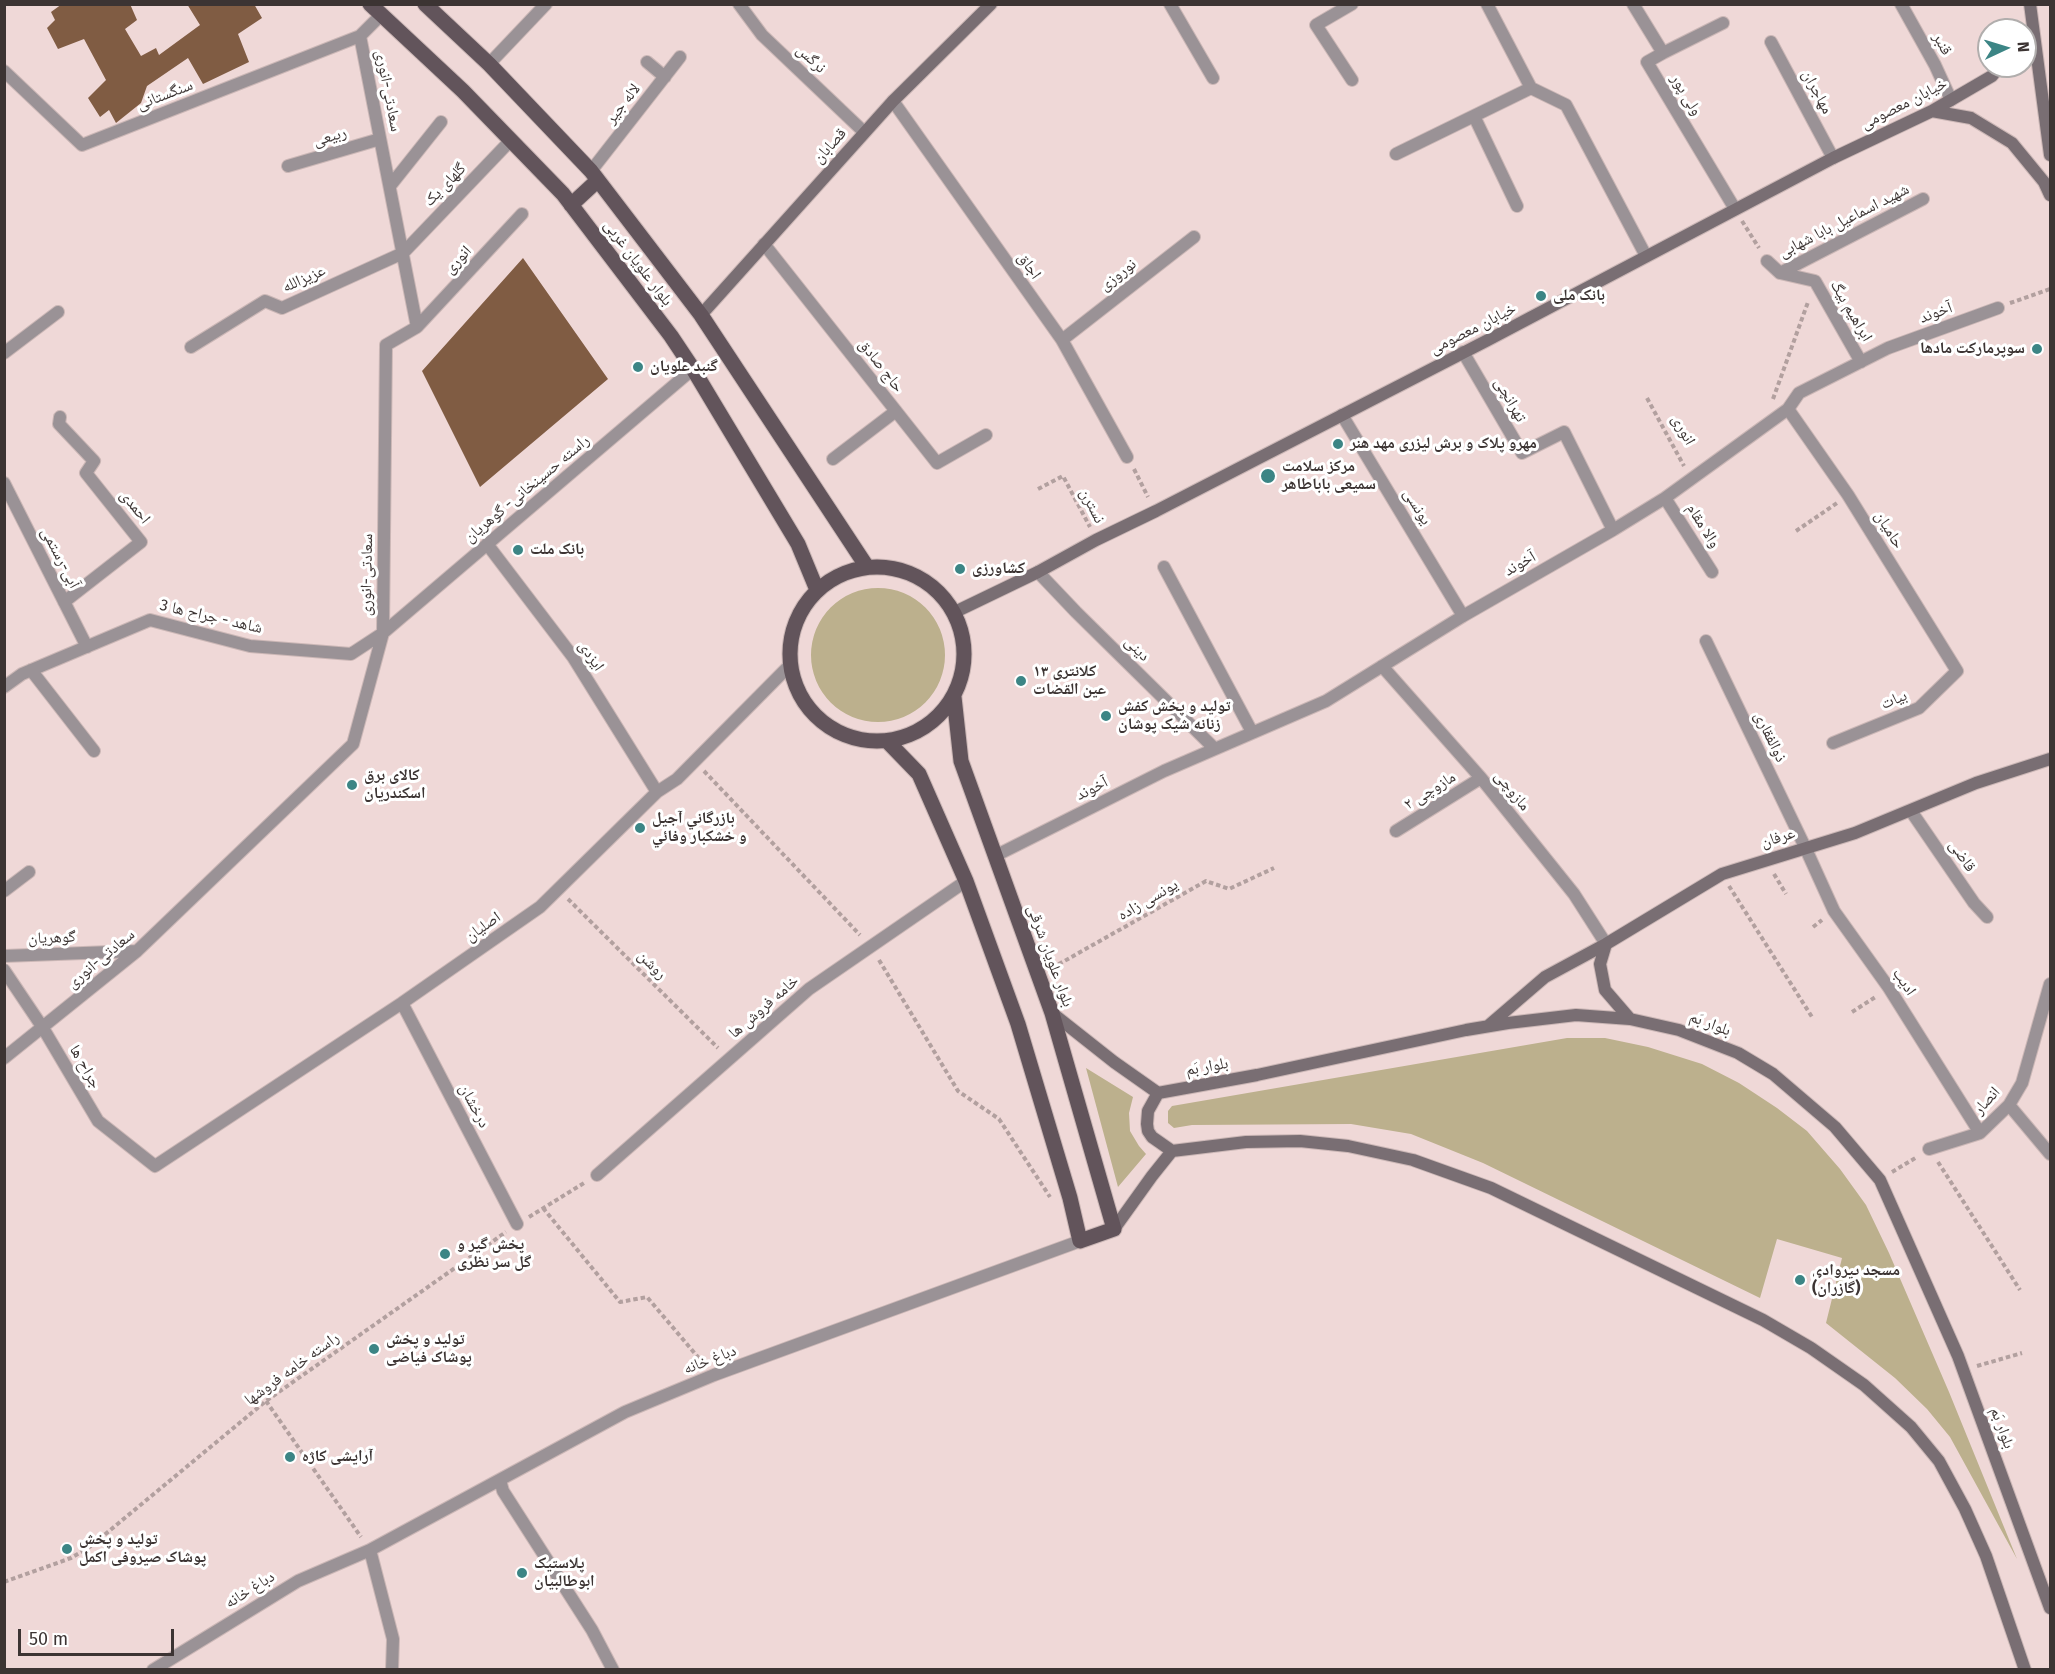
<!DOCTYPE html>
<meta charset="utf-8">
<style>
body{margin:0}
#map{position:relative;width:2055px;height:1674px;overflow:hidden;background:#efd8d7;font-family:"Fira Sans",sans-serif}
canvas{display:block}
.frame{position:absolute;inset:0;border:6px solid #3c3433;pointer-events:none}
.north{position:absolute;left:1977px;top:18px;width:60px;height:60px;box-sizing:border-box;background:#fff;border:2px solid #b1aead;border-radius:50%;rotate:86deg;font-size:16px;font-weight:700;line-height:24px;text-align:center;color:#3c3433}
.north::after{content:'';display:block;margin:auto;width:21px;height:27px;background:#3c8585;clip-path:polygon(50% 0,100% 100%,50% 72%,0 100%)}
.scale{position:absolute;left:18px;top:1629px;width:156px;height:27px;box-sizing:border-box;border:3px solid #3c3433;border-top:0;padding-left:8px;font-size:18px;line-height:21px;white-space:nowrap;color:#3c3433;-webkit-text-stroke:4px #fff;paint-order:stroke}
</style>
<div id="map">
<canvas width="2055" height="1674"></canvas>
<div class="frame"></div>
<div class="north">N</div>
<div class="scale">50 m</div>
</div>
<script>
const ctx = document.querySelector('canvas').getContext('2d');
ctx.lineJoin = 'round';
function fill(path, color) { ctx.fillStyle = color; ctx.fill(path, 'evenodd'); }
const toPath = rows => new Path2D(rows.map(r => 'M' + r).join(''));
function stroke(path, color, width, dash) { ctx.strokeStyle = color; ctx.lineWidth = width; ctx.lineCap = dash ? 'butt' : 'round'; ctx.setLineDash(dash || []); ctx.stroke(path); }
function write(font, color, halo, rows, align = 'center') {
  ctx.font = font + ' "Fira Sans","Noto Naskh Arabic",sans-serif'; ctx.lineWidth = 6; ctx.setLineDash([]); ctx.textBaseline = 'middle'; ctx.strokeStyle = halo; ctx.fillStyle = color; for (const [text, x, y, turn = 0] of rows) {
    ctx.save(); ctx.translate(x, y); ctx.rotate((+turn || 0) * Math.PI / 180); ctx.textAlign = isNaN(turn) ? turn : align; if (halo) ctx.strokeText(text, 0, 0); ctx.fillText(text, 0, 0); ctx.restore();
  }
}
const green = toPath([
 '811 655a67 67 0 1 1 134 0a67 67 0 1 1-134 0Z',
 [1567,1038,1605,1038,1648,1047,1702,1064,1739,1083,1777,1108,1807,1131,1840,1169,1866,1205,1889,1253,1949,1392,2017,1559,1950,1437,1927,1409,1895,1378,1826,1323,1842,1258,1777,1239,1760,1298,1483,1163,1411,1134,1351,1124,1192,1125,1174,1128,1168,1123,1168,1111,1172,1106],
 [1086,1068,1133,1097,1129,1113,1130,1131,1139,1146,1146,1154,1118,1187]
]);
const building = toPath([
 [62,4,130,4,137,20,125,29,141,56,156,48,159,55,200,25,187,4,254,4,262,18,238,34,249,62,203,84,188,58,147,86,141,103,116,123,109,110,100,117,88,98,106,80,84,39,58,49,47,28,55,20,51,12],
 [523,258,608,379,480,487,422,371]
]);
const path = toPath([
 [1742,221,1759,248],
 [2010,303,2050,289],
 [1647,398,1684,466],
 [1773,399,1808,302],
 [1134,469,1148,497],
 [1038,489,1063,476,1090,527],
 [1796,531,1837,503],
 [704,771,860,935],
 [1774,874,1786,894],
 [1729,886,1812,1017],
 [568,899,718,1048],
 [1813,927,1822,920],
 [879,960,958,1091,999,1119,1050,1197],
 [1052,968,1206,881,1229,889,1274,868],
 [1852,1012,1877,996],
 [1938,1162,2020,1290],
 [1892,1172,1917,1157],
 [543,1208,620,1302,647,1297,703,1363],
 [529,1217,584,1183],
 [1977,1366,2022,1353],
 [266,1401,361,1537],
 [4,1582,71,1558,91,1546,266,1401,506,1232]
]);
const street = toPath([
 [739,4,762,35,864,132],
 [1170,4,1213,78],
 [1487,4,1531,88],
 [1633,4,1663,53,1647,62,1735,209],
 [1901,4,1935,65,1951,100],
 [1771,42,1833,158],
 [1663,53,1723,23],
 [647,62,665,77],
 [489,64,546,4],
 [4,71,82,145,360,36],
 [1352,80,1316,25,1352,4],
 [1531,88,1566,105,1646,256],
 [893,101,1062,340,1127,457],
 [1474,116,1517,206],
 [1396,154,1531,88],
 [288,166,380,139],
 [591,171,680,57],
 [390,186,441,122],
 [764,244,937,463,986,435],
 [1767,261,1780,273,1815,281,1861,362],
 [1780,273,1923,199],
 [417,327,522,214],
 [1062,340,1194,237],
 [191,347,265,301,282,308,403,253,511,140],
 [1463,352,1522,453,1564,432,1613,530],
 [4,353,58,312],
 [1788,409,1848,495,1957,671,1919,708,1833,743],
 [1342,415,1463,616],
 [60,417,59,424,94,461,86,473,141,542,64,602],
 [833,459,896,411],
 [4,483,87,647],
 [1665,498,1712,572],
 [487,544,573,657,657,792],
 [1164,567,1252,732],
 [1038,572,1076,612,1214,748],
 [1706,641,1805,847,1834,911,1889,988,1980,1133],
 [1382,666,1481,778,1574,894,1606,944],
 [31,670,94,751],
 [4,687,22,674,150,620,250,646,351,654,383,633,693,369],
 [1911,811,1974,903,1987,917],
 [1396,831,1481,778],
 [995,856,1164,771,1326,701,1463,616,1613,530,1665,498,1788,409,1799,393,1888,348,1998,308],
 [4,891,29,872],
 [4,956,137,951],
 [4,970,43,1028,98,1121,155,1166,402,1003,540,907,657,792,677,779,790,665],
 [402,1003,517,1224],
 [4,1058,137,951,353,744,383,633,386,345,417,327,360,36,381,15],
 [2009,1105,2050,1154],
 [1929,1149,1980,1133,2009,1105,2022,1083,2050,984],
 [597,1175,809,989,966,881],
 [500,1480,503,1491,592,1630,613,1670],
 [153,1670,298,1581,370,1550],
 [392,1670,393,1639,370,1550,625,1412,714,1375,1080,1241]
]);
const secondary = toPath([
 [2030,4,2050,155],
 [1932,111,1971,118,2012,143,2044,182,2050,195],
 [701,315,893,101,991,4],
 [955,612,1038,572,1096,540,1156,511,1488,340,1833,158,1932,111,1992,76,2000,66],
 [1606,944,1600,964,1605,990,1630,1019],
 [1052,1013,1114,1062,1158,1093,1257,1075,1466,1030,1508,1023,1576,1015,1630,1019,1679,1030,1738,1053,1773,1074,1835,1127,1880,1180,1958,1356,2050,1608],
 [1488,1026,1545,977,1606,944,1722,874,1855,833,1976,783,2050,759],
 [1158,1093,1148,1111,1147,1124,1148,1131,1152,1137,1172,1151],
 [1114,1229,1152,1176,1172,1151,1246,1142,1300,1141,1348,1146,1413,1160,1491,1188,1763,1320,1811,1348,1864,1385,1911,1427,1939,1461,1965,1509,1986,1556,2025,1670]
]);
const primary = toPath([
 [370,4,463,91,563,194,671,336,693,369,798,544,817,590],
 [425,4,489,64,591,171,701,315,867,567],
 [571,205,598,180],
 '790 654a87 87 0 1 1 174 0a87 87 0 1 1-174 0Z',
 [888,742,919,774,966,881,1018,1024,1070,1198,1080,1241,1114,1229,1052,1013,961,761,954,697]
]);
const markers = [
 [1541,296,6,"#3c8585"],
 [2037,349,6,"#3c8585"],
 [638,367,6,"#3c8585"],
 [1338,444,6,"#3c8585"],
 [1268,476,8,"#3c8585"],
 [518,550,6,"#3c8585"],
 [960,569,6,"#3c8585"],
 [1021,681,6,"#3c8585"],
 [1106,716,6,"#3c8585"],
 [352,785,6,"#3c8585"],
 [640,828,6,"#3c8585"],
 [445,1254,6,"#3c8585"],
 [1800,1280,6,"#3c8585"],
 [374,1349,6,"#3c8585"],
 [290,1457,6,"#3c8585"],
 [67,1549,6,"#3c8585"],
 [522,1573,6,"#3c8585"]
];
const streetNames = [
 ["قنبر",1942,44,61],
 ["نرگس",811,59,43],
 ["سعادتی-انوری",388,91,79],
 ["مهاجران",1817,92,62],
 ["سنگستانی",165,95,-21],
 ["ولی پور",1686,95,59],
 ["لاله جیر",623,104,-52],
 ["خیابان معصومی",1904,104,-27],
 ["ربیعی",330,137,-16],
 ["قصابان",830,146,-48],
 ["گلهای یک",445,185,-46],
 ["شهید اسماعیل بابا شهابی",1844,221,-27],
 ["انوری",458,260,-47],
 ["بلوار علویان غربی",638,263,53],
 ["اجاق",1029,266,55],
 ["نوروزی",1118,275,-38],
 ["عزیزالله",304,279,-24],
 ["ابراهیم بیگ",1851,311,60],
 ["آخوند",1936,313,-20],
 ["خیابان معصومی",1473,329,-27],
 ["حاج صادق",881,366,52],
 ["تهرانچی",1510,400,60],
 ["انوری",1683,430,61],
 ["راسته حسینخانی- گوهریان",527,489,-40],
 ["نسترن",1092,506,63],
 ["احمدی",135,507,51],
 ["یونسی",1417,507,59],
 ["والا مقام",1703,526,58],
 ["حامیان",1889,530,58],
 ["آبی-رستمی",60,558,63],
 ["آخوند",1520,564,-30],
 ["سعادتی-انوری",367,575,-89],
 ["شاهد - جراح ها 3",211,617,13],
 ["دینی",1137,649,45],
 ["ایزدی",591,656,56],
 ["بیات",1894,700,-23],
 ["ذوالفقاری",1770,737,64],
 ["آخوند",1092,789,-27],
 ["مازوچی ۲",1430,791,-32],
 ["مازوچی",1512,791,51],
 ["عرفان",1778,838,-17],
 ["قاضی",1962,856,56],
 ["یونسی زاده",1148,900,-30],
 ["اصلیان",483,927,-35],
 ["گوهریان",52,938,-2],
 ["بلوار علویان شرقی",1050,956,70],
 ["سعادتی-انوری",101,959,-40],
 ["روشن",652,965,45],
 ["ادیب",1904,982,56],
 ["خامه فروش ها",764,1007,-41],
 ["بلوار بَم",1710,1024,21],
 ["جراح ها",85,1067,60],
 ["بلوار بَم",1207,1067,-10],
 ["انصار",1987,1101,-48],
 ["درخشان",474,1106,62],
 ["دباغ خانه",710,1360,-21],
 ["راسته خامه فروشها",292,1369,-36],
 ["بلوار بَم",2002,1428,70],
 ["دباغ خانه",250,1590,-32]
];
const poiNames = [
 ["بانک ملی",1553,296],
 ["سوپرمارکت مادها",2025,349,"right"],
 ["گنبد علویان",650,367],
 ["مهرو پلاک و برش لیزری مهد هنر",1350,444],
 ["مرکز سلامت",1282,467],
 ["سمیعی باباطاهر",1282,485],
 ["بانک ملت",530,550],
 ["کشاورزی",972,569],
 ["کلانتری ۱۳",1033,672],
 ["عین القضات",1033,690],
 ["تولید و پخش کفش",1118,707],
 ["زنانه شیک پوشان",1118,725],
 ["کالای برق",364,776],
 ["اسکندریان",364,794],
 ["بازرگاني آجيل",652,819],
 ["و خشكبار وفائي",652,837],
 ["پخش گیر و",457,1245],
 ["گل سر نظری",457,1263],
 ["مسجد پیروادی",1812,1271],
 ["(گازران)",1812,1289],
 ["تولید و پخش",386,1340],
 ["پوشاک فیاضی",386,1358],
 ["آرایشی کاژه",302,1457],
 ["تولید و پخش",79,1540],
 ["پوشاک صیروفی اکمل",79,1558],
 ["پلاستیک",534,1564],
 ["ابوطالبیان",534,1582]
];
fill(green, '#bcb08d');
fill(building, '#805c43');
stroke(street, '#cbb7b6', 14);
stroke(secondary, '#cbb7b6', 14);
stroke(primary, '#cbb7b6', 17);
stroke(path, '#b2a09f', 4, [4.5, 3]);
stroke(street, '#9a9296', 12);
stroke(secondary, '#796e73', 12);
stroke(primary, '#62545b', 15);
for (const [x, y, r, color] of markers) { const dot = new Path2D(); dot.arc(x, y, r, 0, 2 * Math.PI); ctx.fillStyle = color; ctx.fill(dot); stroke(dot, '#fff', 2); }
write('16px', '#3c3433', '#fff', streetNames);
write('bold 16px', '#3c3433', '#fff', poiNames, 'left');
</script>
